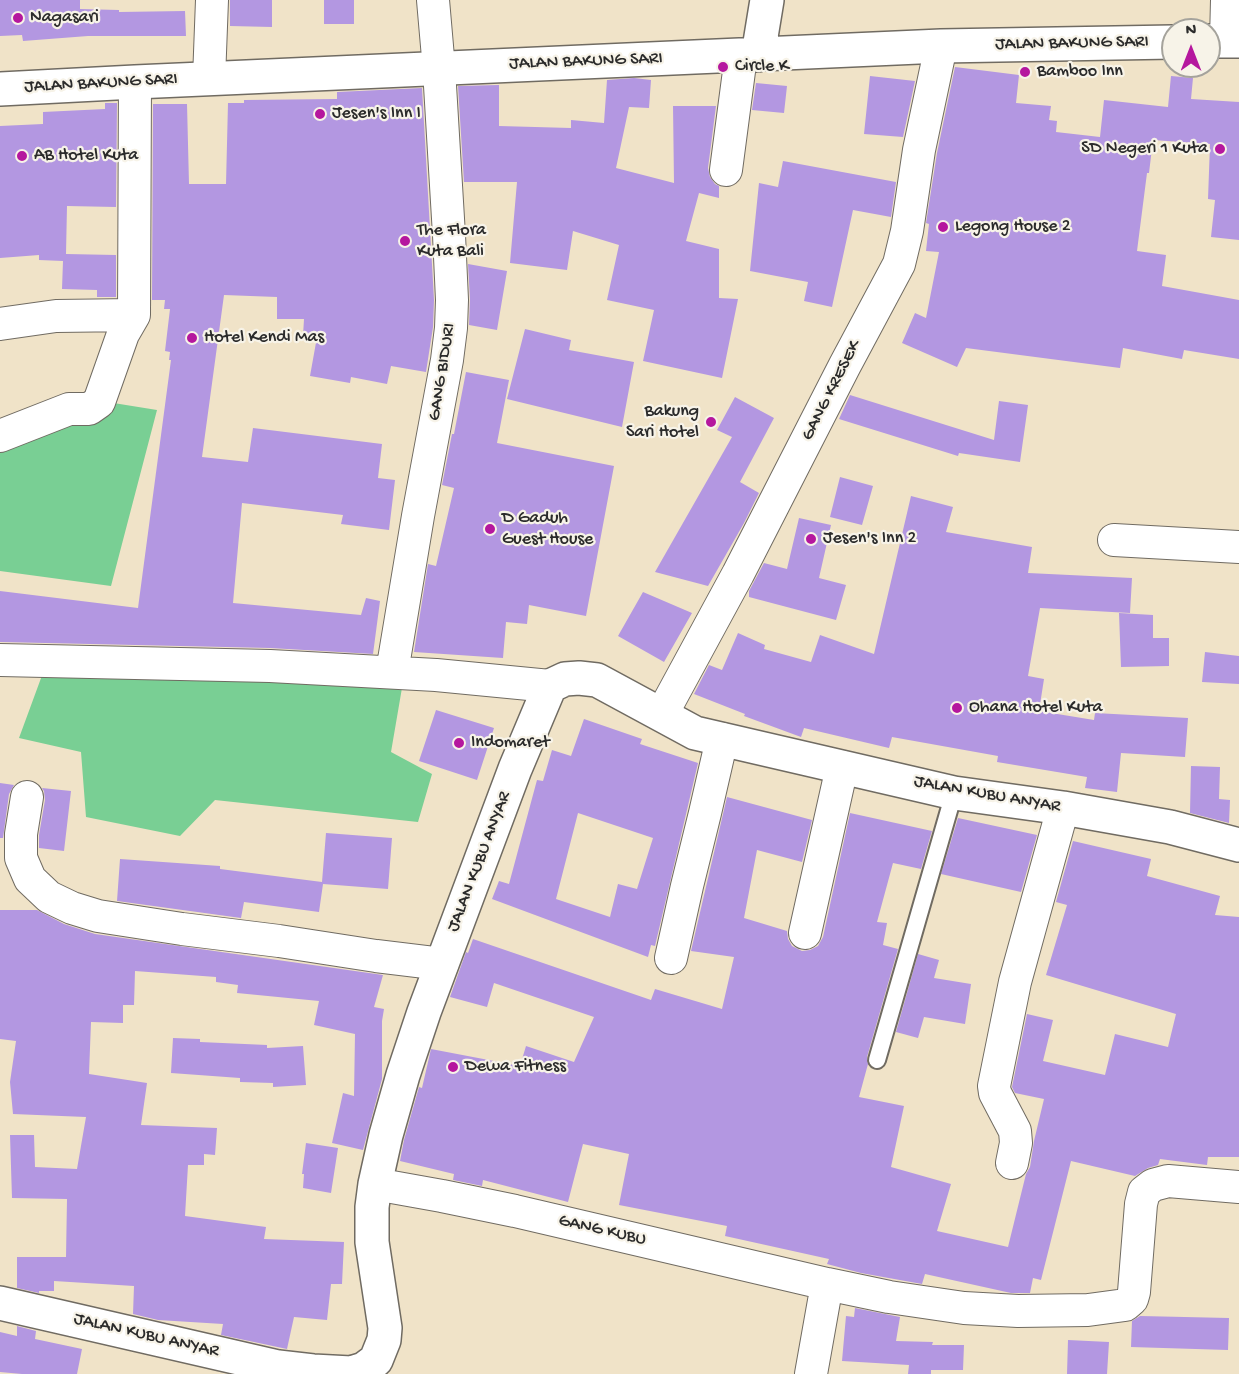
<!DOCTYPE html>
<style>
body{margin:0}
#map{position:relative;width:1239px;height:1374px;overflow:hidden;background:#f0e3c8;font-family:"Gochi Hand",sans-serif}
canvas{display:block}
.north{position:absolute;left:1161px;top:18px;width:60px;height:60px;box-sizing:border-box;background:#f7f3e8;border:2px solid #a5a39c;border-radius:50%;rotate:0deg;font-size:16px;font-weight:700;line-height:24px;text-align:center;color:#2b2b2b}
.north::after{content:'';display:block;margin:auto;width:21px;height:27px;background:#b5179e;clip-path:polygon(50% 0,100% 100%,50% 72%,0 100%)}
</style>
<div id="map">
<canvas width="1239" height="1374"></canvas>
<div class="north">N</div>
</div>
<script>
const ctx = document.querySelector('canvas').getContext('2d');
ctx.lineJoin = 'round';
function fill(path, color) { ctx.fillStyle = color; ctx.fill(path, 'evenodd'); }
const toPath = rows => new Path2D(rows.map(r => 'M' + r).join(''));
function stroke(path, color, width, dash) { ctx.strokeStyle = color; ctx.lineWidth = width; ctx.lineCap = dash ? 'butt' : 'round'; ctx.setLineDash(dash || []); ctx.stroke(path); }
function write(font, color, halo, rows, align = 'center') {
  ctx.font = font + ' "Gochi Hand",sans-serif'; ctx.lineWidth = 4.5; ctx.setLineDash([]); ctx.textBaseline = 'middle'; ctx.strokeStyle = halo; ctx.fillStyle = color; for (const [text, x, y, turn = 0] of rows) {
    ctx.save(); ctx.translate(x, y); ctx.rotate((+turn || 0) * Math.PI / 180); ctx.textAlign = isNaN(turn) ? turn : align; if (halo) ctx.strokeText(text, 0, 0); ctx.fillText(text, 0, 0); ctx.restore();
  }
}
const green = toPath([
 [70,396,157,410,111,586,0,571,0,433],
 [44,670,403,682,391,752,432,774,418,822,215,800,180,836,86,817,81,752,19,738]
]);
const building = toPath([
 [0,0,80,0,80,9,119,10,119,12,185,11,186,36,88,36,23,41,22,35,0,36],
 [230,0,272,0,272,27,230,26],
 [324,0,354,0,354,24,324,24],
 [955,67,1019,75,1016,103,1051,106,1049,120,1057,121,1056,132,1100,137,1104,100,1168,107,1171,76,1193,78,1191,99,1239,102,1239,240,1211,237,1215,200,1208,199,1210,144,1153,140,1149,173,1147,173,1137,251,1166,255,1162,286,1239,300,1239,359,1184,350,1182,359,1123,348,1120,368,966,348,957,367,902,343,915,313,926,318,939,252,926,251,929,224,926,223,937,153],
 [870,76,915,81,903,137,864,134],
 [634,78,651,80,649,108,629,107,616,168,674,183,673,106,716,106,708,168,710,177,715,184,719,186,719,198,699,193,686,241,719,249,719,298,738,299,722,378,643,361,654,310,607,300,619,245,573,231,567,270,510,263,517,182,464,182,458,86,499,85,499,126,571,128,571,120,604,123,607,80],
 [756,83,787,86,784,113,752,110],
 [422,88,434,300,433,327,426,372,391,366,387,384,351,377,350,383,310,376,317,337,303,336,304,319,277,319,277,297,224,295,202,457,248,462,253,428,382,444,378,478,395,480,389,530,341,524,343,515,242,503,233,603,361,615,366,598,380,601,373,654,270,648,0,642,0,591,138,608,171,360,169,360,170,352,165,351,170,309,164,309,165,300,152,300,153,104,187,104,189,184,226,184,228,103,244,103,244,100,337,99,337,92],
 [105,103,117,103,116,207,67,206,66,254,116,255,116,297,97,297,97,290,62,289,63,261,39,260,39,255,0,258,0,126,43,124,43,112,105,109],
 [783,161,896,182,891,217,853,210,832,307,804,301,808,282,750,271,759,183,778,187],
 [468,264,507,271,497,330,469,325,470,299],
 [525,329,571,340,569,350,634,362,622,427,507,399],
 [466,372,509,380,497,443,614,466,586,616,529,605,527,624,506,622,503,658,414,652,428,564,436,566,454,488,442,485,452,434,454,434],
 [850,395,994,440,999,401,1028,405,1020,462,959,453,958,456,839,419],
 [735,397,774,418,740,482,759,493,744,523,708,586,655,572,732,437,717,430],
 [840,477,873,486,862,525,830,517],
 [911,496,953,507,946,532,1032,547,1028,573,1132,578,1130,613,1040,608,1028,676,1044,679,1039,711,1094,720,1095,713,1188,718,1185,757,1121,753,1117,792,1085,788,1087,777,997,762,998,756,892,737,889,748,804,728,801,737,744,716,745,714,694,694,709,665,722,670,738,633,765,645,764,649,811,662,820,635,874,654],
 [799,518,831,525,819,578,846,585,836,620,749,597,749,591,764,563,787,569],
 [643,592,692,613,664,662,618,636],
 [1119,613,1153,615,1153,638,1169,638,1169,666,1121,667],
 [1205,652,1239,656,1239,684,1202,682],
 [436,710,494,728,477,780,419,761],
 [584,719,642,739,640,744,698,763,655,946,651,945,648,957,492,899,499,881,509,884,537,780,543,781,552,750,571,756],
 [578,813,653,838,637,889,618,884,610,917,556,899],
 [1191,766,1220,767,1219,799,1230,800,1229,823,1190,813],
 [0,783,14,785,9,794,3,838,0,838],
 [42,788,71,791,64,851,39,848,39,835,45,800,44,791],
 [727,797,812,820,802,862,757,850,744,918,787,931,788,939,792,946,802,951,810,950,818,946,823,937,850,813,932,831,921,869,893,863,877,922,887,923,883,945,898,949,867,1057,868,1064,859,1097,904,1106,891,1167,951,1184,937,1231,1008,1247,1026,1174,1030,1167,1034,1141,1044,1099,1015,1093,1012,1087,1027,1014,1053,1020,1043,1061,1105,1075,1115,1034,1168,1047,1176,1014,1046,975,1067,905,1056,902,1073,841,1151,859,1147,876,1220,896,1215,915,1239,917,1239,1157,1208,1157,1207,1165,1160,1159,1158,1165,1148,1168,1135,1176,1071,1161,1041,1280,1033,1278,1030,1293,1011,1293,925,1274,922,1284,861,1273,827,1264,829,1259,725,1236,727,1226,619,1205,629,1154,583,1144,568,1202,483,1180,482,1186,453,1180,454,1174,400,1161,404,1140,419,1087,422,1088,431,1049,520,1066,526,1046,574,1062,594,1017,494,983,487,1007,450,997,466,952,468,953,473,939,651,1000,655,989,722,1009,734,957,691,951],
 [958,818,1037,835,1021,892,941,874],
 [326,833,392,838,388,889,323,884,319,912,244,902,241,918,117,901,120,859,220,866,220,869,322,882],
 [0,910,37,910,64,924,95,934,383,975,374,1007,384,1009,382,1021,382,1079,363,1150,332,1143,343,1093,354,1096,355,1034,314,1025,319,1001,237,993,238,985,216,982,216,977,135,971,134,1005,123,1005,123,1023,91,1022,89,1074,147,1083,141,1125,217,1128,215,1155,204,1154,204,1165,188,1165,185,1216,266,1227,264,1239,344,1242,342,1284,331,1284,327,1320,294,1317,287,1349,221,1335,223,1324,158,1320,133,1314,134,1286,54,1281,54,1291,39,1291,39,1293,17,1288,17,1257,66,1257,67,1199,12,1198,10,1135,34,1135,35,1167,77,1169,86,1117,13,1114,10,1082,16,1041,0,1039],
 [918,954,939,960,934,978,971,984,965,1024,924,1017,918,1038,896,1032],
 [173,1038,200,1039,200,1042,267,1045,267,1048,303,1046,306,1085,273,1087,273,1083,240,1082,240,1078,171,1073],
 [306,1143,338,1148,331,1193,303,1188,304,1174,302,1174],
 [855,1308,900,1317,896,1341,933,1342,932,1345,964,1345,963,1370,931,1370,931,1374,908,1374,909,1365,842,1361,846,1316,854,1317],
 [1140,1316,1229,1318,1228,1350,1131,1347,1132,1321],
 [17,1326,36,1331,35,1339,82,1349,77,1374,22,1374,0,1372,0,1332,17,1336],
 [1068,1340,1109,1342,1107,1374,1067,1374]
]);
const service = toPath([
 [877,1060,954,793]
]);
const minor = toPath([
 [1226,41,1227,0],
 [209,79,212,0],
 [726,170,741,56],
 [134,315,135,82],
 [0,324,56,316,134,315,123,334,99,402,89,409,69,409,0,436],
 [1114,540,1239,547],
 [0,660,270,666,436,675,550,686],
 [392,672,418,516,447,360,451,328,452,300,449,235,439,69,433,0],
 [662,714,738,574,845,365,899,264,907,231,919,150,941,46],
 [27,797,21,834,21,858,30,879,49,897,72,908,98,916,182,929,279,941,376,956,442,964],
 [805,933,842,767],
 [671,958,687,886,705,813,722,739],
 [1012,1163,1016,1143,1015,1131,995,1093,994,1086,1015,982,1063,808],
 [375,1184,442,1196,515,1211,827,1284,889,1297,964,1308,1018,1311,1088,1310,1125,1305,1132,1299,1134,1292,1141,1204,1144,1192,1153,1185,1168,1181,1239,1187],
 [811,1374,827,1284]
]);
const tertiary = toPath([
 [0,1303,278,1367,313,1371,351,1373,364,1369,376,1360,384,1340,385,1328,372,1242,372,1207,375,1184,386,1135,403,1075,424,1012,515,769,550,686,565,679,579,678,597,680,695,733,954,793,1063,808,1170,827,1239,845]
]);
const secondary = toPath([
 [1209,41,1239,41],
 [758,55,767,0],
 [0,89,135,82,941,46,1173,42]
]);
const markers = [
 [18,18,6,"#b5179e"],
 [723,67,6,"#b5179e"],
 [1025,72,6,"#b5179e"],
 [320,114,6,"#b5179e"],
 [1220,149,6,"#b5179e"],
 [22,156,6,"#b5179e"],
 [943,227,6,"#b5179e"],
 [405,241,6,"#b5179e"],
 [192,338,6,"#b5179e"],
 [711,422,6,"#b5179e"],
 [490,529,6,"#b5179e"],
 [811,539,6,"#b5179e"],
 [957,708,6,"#b5179e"],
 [459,743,6,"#b5179e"],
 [453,1067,6,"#b5179e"]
];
const poiNames = [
 ["Nagasari",30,18],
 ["Circle K",735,67],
 ["Bamboo Inn",1037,72],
 ["Jesen's Inn I",332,114],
 ["SD Negeri 1 Kuta",1208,149,"right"],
 ["AB Hotel Kuta",34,156],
 ["Legong House 2",955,227],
 ["The Flora",417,231],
 ["Kuta Bali",417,252],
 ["Hotel Kendi Mas",204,338],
 ["Bakung",699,412,"right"],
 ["Sari Hotel",699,433,"right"],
 ["D Gaduh",502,519],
 ["Guest House",502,540],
 ["Jesen's Inn 2",823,539],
 ["Ohana Hotel Kuta",969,708],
 ["Indomaret",471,743],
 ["Dewa Fitness",465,1067]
];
const streetNames = [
 ["JALAN BAKUNG SARI",1072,44,-1],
 ["JALAN BAKUNG SARI",586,62,-2],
 ["JALAN BAKUNG SARI",101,84,-3],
 ["GANG BIDURI",443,372,-81],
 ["GANG KRESEK",832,391,-63],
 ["JALAN KUBU ANYAR",987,795,10],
 ["JALAN KUBU ANYAR",480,862,-69],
 ["GANG KUBU",602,1231,13],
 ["JALAN KUBU ANYAR",146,1336,13]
];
fill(green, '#79cf94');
fill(building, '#b397e1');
stroke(service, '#706b62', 20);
stroke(minor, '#706b62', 34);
stroke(tertiary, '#706b62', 36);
stroke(secondary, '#706b62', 36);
stroke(service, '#fff', 16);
stroke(minor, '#fff', 32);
stroke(tertiary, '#fff', 33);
stroke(secondary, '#fff', 33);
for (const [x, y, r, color] of markers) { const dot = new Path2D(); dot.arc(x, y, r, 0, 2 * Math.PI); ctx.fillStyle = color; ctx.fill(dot); stroke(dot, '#f7f3e8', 2); }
write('18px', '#2b2b2b', '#f7f3e8', poiNames, 'left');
write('18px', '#2b2b2b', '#f7f3e8', streetNames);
</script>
